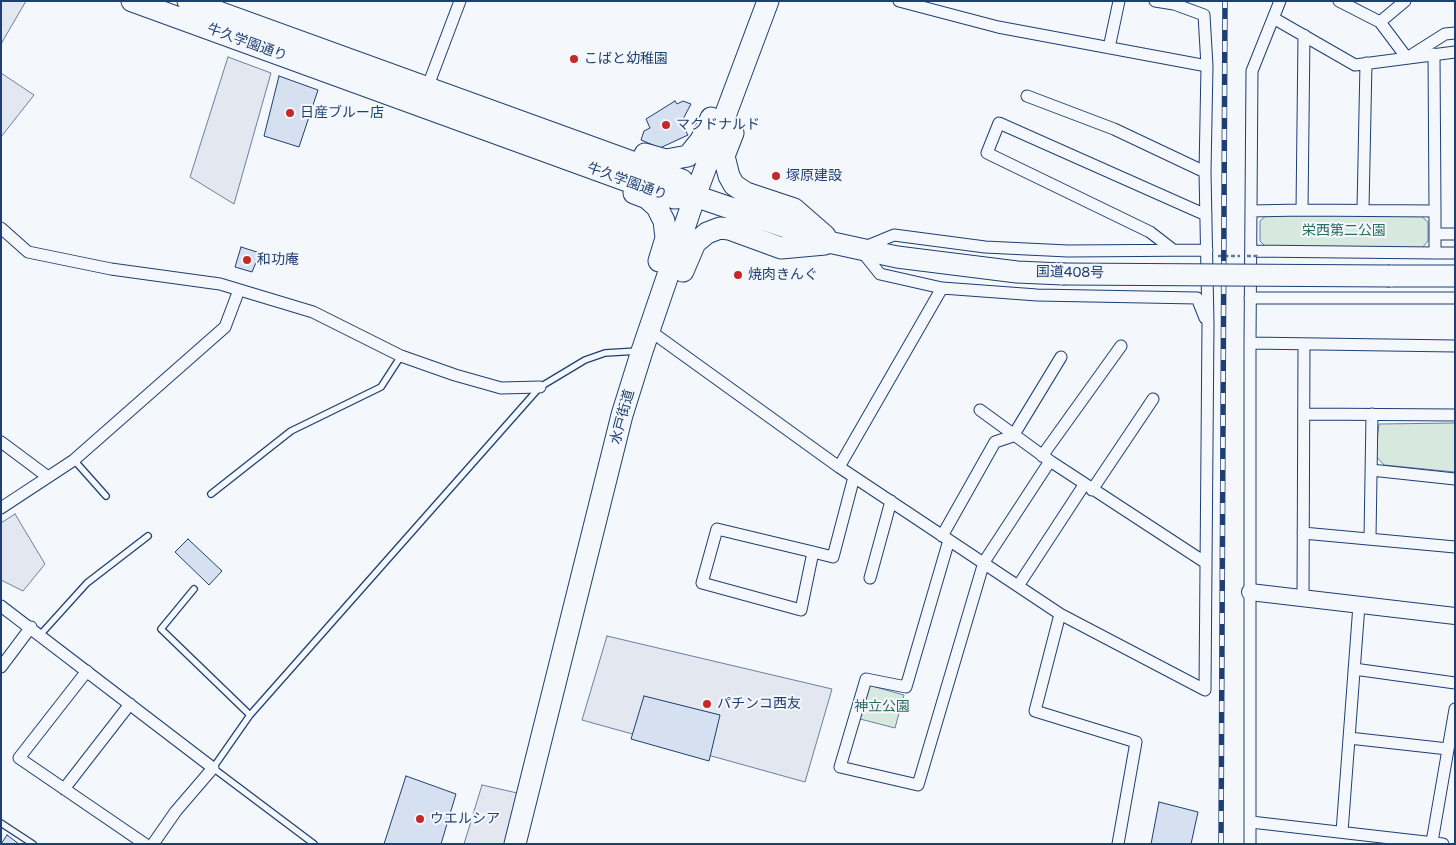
<!DOCTYPE html>
<meta charset="utf-8">
<style>
body{margin:0}
#map{position:relative;width:1456px;height:845px;overflow:hidden;background:#f4f7fb;font-family:"Varela Round",sans-serif}
canvas{display:block}
.frame{position:absolute;inset:0;border:2px solid #1d3f73;pointer-events:none}
</style>
<div id="map">
<canvas width="1456" height="845"></canvas>
<div class="frame"></div>
</div>
<script>
const ctx = document.querySelector('canvas').getContext('2d');
ctx.lineJoin = 'round';
function fill(path, color) { ctx.fillStyle = color; ctx.fill(path, 'evenodd'); }
const toPath = rows => new Path2D(rows.map(r => 'M' + r).join(''));
function stroke(path, color, width, dash) { ctx.strokeStyle = color; ctx.lineWidth = width; ctx.lineCap = dash ? 'butt' : 'round'; ctx.setLineDash(dash || []); ctx.stroke(path); }
function write(font, color, halo, rows, align = 'center') {
  ctx.font = font + ' "Varela Round","Noto Sans JP",sans-serif'; ctx.lineWidth = 4; ctx.setLineDash([]); ctx.textBaseline = 'middle'; ctx.strokeStyle = halo; ctx.fillStyle = color; for (const [text, x, y, turn = 0] of rows) {
    ctx.save(); ctx.translate(x, y); ctx.rotate((+turn || 0) * Math.PI / 180); ctx.textAlign = isNaN(turn) ? turn : align; if (halo) ctx.strokeText(text, 0, 0); ctx.fillText(text, 0, 0); ctx.restore();
  }
}
const green = toPath([
 [1268,214,1419,214,1428,222,1428,241,1422,248,1268,249,1260,241,1260,221,1268,214],
 [1455,423,1455,472,1384,465,1375,455,1379,424,1455,423],
 [868,685,904,695,895,728,860,719,868,685]
]);
const parking = toPath([
 [1,1,26,1,1,44,1,1],
 [228,57,271,73,234,204,190,177,228,57],
 [1,73,34,95,1,137,1,73],
 [15,514,45,564,23,591,1,580,1,523,15,514],
 [607,636,832,689,805,782,582,720,607,636],
 [482,785,526,795,515,844,464,844,482,785]
]);
const building = toPath([
 [279,76,318,90,299,147,264,136,279,76],
 [675,101,677,104,683,101,691,104,681,123,688,135,660,148,641,140,644,131,650,128,646,119,675,101],
 [241,247,260,253,252,272,235,267,241,247],
 [188,539,222,571,209,585,175,552,188,539],
 [644,696,720,715,709,761,631,739,644,696],
 [406,776,456,794,441,844,384,844,406,776],
 [1159,802,1198,812,1191,844,1151,844,1159,802],
 [7,835,19,844,1,844,7,835]
]);
const path = toPath([
 [1218,256,1240,256]
]);
const lane = toPath([
 [74,460,106,496],
 [211,494,291,431,381,387,401,356],
 [194,589,161,629,250,715],
 [40,635,87,583,148,536],
 [1,823,33,844],
 [314,844,213,768,250,715,540,387,585,360,605,353,638,351]
]);
const street = toPath([
 [899,1,998,27,1207,66],
 [1155,1,1174,4],
 [1339,1,1380,22,1405,1],
 [1275,19,1355,65,1455,52],
 [1380,22,1407,58,1445,34,1455,33],
 [1304,35,1302,210,1435,211,1435,253,1455,253],
 [1109,48,1119,1],
 [1434,54,1435,211],
 [426,91,460,1],
 [1027,96,1114,129,1205,172],
 [1363,209,1366,63],
 [1251,211,1302,210],
 [1,228,28,252,111,269,220,284,313,312,401,356,455,375,501,388,540,387],
 [1435,234,1455,234],
 [1172,249,1150,232,987,153,999,123,1206,215],
 [1251,251,1435,253],
 [1250,298,1455,298],
 [1205,318,1197,298,1037,295,942,288,880,274,860,249,894,235,985,247,1068,251,1207,250],
 [649,330,839,467,1060,614,1205,690,1208,324,1205,172,1207,66,1204,15,1174,4,1174,1],
 [1250,343,1455,346],
 [1304,414,1455,415],
 [1,442,48,477],
 [1042,456,1121,346],
 [1050,461,1206,563],
 [839,467,942,288],
 [1371,470,1455,479],
 [1092,490,1153,399],
 [1,508,74,460,225,327,239,290],
 [1303,533,1455,547],
 [942,536,995,442,1013,436,1061,357],
 [1370,538,1372,414],
 [949,540,906,687,866,679,840,767,918,785,984,562,1050,461,980,410],
 [813,552,801,610,702,583,717,529,813,552,833,557,854,477],
 [870,578,891,501],
 [1018,586,1084,485],
 [1303,598,1304,344],
 [1,606,213,768,176,811,153,844],
 [1060,614,1035,711,1136,742,1118,844],
 [1,667,31,627],
 [1354,669,1455,683],
 [87,671,19,758,145,844],
 [1349,738,1448,749],
 [64,789,130,704],
 [1251,822,1443,844],
 [1342,832,1359,605],
 [1432,842,1455,709],
 [1250,844,1250,343,1252,71,1280,1]
]);
const secondary = toPath([
 [1250,592,1455,616]
]);
const highway = toPath([
 [132,1,674,198,695,196,833,243,897,257,1017,272,1063,274],
 [188,1,682,180,695,196],
 [733,133,724,156,729,176,734,185,746,193,794,209,825,236],
 [645,154,666,160,688,156,701,140,711,118],
 [634,193,647,198,657,207,664,221,666,238,659,261],
 [683,271,695,243,707,233,720,228,729,229,781,248,825,244],
 [1390,276,1455,276],
 [515,844,622,415,642,351,695,196,768,1]
]);
const rail = toPath([
 [1221,844,1225,1]
]);
const pathBridge = toPath([
 [1247,256,1260,256]
]);
const highwayBridge = toPath([
 [1063,274,1390,276]
]);
const markers = [
 [574,59,5,"#c62828"],
 [290,113,5,"#c62828"],
 [666,125,5,"#c62828"],
 [776,176,5,"#c62828"],
 [247,260,5,"#c62828"],
 [738,275,5,"#c62828"],
 [707,704,5,"#c62828"],
 [420,819,5,"#c62828"]
];
const streetNames = [
 ["牛久学園通り",247,43,20],
 ["牛久学園通り",627,182,20],
 ["国道408号",1070,273,1],
 ["水戸街道",623,417,-75]
];
const poiNames = [
 ["こばと幼稚園",584,59],
 ["日産ブルー店",300,113],
 ["マクドナルド",676,125],
 ["塚原建設",786,176],
 ["和功庵",257,260],
 ["焼肉きんぐ",748,275],
 ["パチンコ西友",717,704],
 ["ウエルシア",430,819]
];
const parkNames = [
 ["栄西第二公園",1344,231],
 ["神立公園",882,707]
];
fill(green, '#d7e8df');
stroke(green, '#687fa3', 1);
fill(parking, '#e3e8f0');
stroke(parking, '#687fa3', 1);
fill(building, '#d5e0f0');
stroke(building, '#1d3f73', 1);
stroke(lane, '#1d3f73', 8);
stroke(street, '#1d3f73', 13);
stroke(secondary, '#1d3f73', 18);
stroke(highway, '#1d3f73', 23);
stroke(path, '#5e769c', 2.5, [4, 2.5]);
stroke(lane, '#f4f7fb', 5.5);
stroke(street, '#f4f7fb', 11);
stroke(secondary, '#f4f7fb', 16);
stroke(highway, '#f4f7fb', 21);
stroke(rail, '#1d3f73', 5.5);
stroke(rail, '#f4f7fb', 4, [11]);
stroke(highwayBridge, '#1d3f73', 23, []);
stroke(pathBridge, '#5e769c', 2.5, [4, 2.5]);
stroke(highwayBridge, '#f4f7fb', 21);
for (const [x, y, r, color] of markers) { const dot = new Path2D(); dot.arc(x, y, r, 0, 2 * Math.PI); ctx.fillStyle = color; ctx.fill(dot); stroke(dot, '#f4f7fb', 2); }
write('14px', '#1d3f73', '#f4f7fb', streetNames);
write('14px', '#1d3f73', '#f4f7fb', poiNames, 'left');
write('14px', '#2c6c60', '#f4f7fb', parkNames);
</script>
